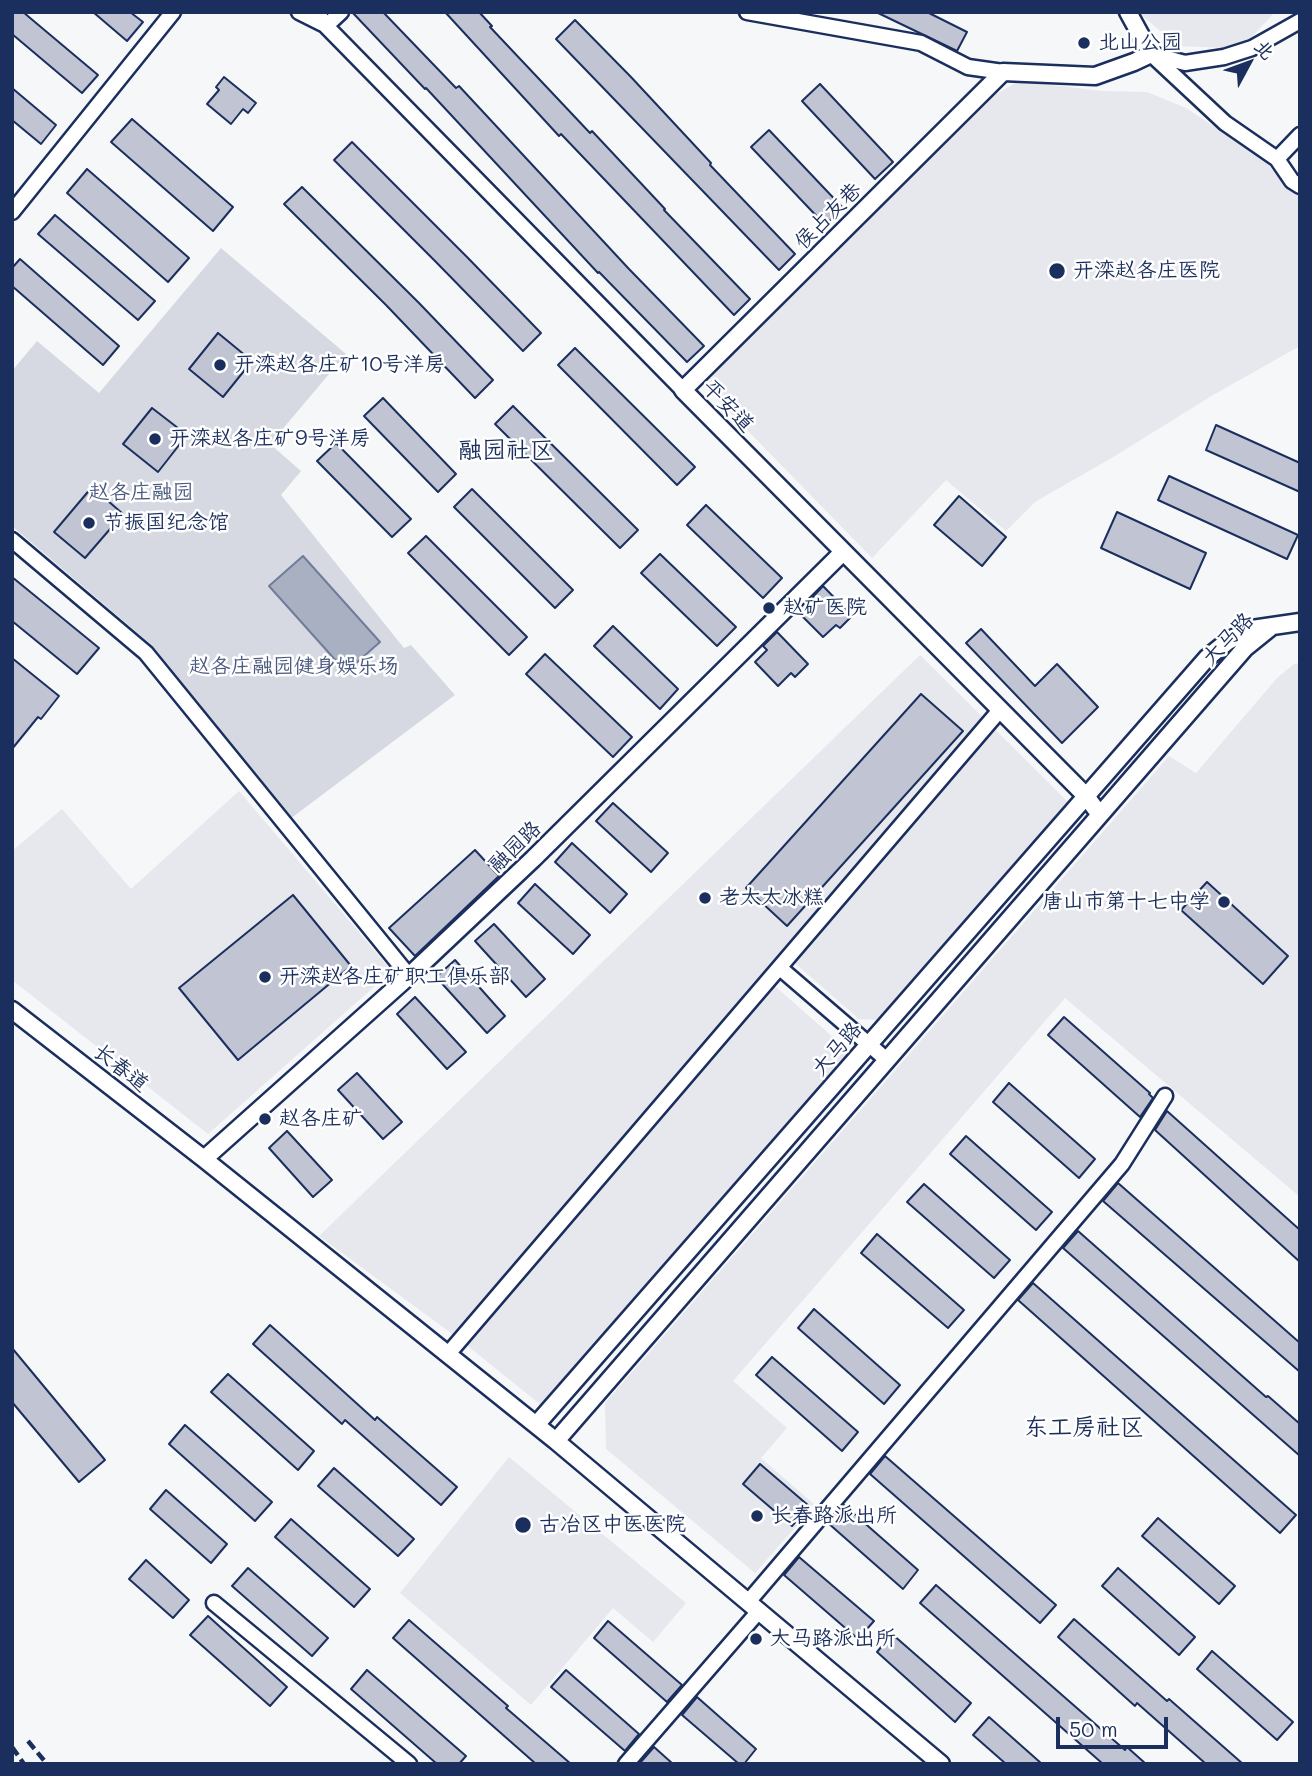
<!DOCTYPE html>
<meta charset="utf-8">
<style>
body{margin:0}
#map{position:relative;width:1312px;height:1776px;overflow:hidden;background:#f6f7f9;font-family:Mali,"LXGW WenKai TC",sans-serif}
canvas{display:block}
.frame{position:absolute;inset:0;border:14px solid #1b2f5e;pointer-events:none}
.north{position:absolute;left:1214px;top:28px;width:70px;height:70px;-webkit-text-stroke:5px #fff;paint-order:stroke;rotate:49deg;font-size:19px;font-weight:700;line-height:28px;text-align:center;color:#1b2f5e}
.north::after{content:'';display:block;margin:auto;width:24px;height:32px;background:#1b2f5e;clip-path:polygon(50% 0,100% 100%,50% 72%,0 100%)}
.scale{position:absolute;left:1056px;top:1717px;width:112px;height:32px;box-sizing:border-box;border:4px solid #1b2f5e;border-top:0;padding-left:9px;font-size:21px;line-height:24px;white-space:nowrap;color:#1b2f5e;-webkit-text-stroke:5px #fff;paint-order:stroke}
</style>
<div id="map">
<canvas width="1312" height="1776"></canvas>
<div class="frame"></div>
<div class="north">北</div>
<div class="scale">50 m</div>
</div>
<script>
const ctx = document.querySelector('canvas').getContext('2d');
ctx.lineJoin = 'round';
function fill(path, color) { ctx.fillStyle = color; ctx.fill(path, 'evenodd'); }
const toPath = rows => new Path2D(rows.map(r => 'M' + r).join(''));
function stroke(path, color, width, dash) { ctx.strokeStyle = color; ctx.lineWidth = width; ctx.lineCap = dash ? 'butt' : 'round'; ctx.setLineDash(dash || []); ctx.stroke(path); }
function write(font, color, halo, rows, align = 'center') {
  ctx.font = font + ' Mali,"LXGW WenKai TC",sans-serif'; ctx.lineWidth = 5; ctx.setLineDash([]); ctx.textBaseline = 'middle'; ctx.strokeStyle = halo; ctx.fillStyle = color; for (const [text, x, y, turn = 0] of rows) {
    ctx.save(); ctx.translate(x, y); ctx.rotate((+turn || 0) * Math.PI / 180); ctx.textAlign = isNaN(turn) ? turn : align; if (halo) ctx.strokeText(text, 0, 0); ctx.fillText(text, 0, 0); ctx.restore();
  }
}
const built = toPath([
 [1138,12,1275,12,1247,42,1225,48,1178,46],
 [1019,81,1102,91,1147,92,1186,108,1262,158,1291,190,1300,196,1300,346,1213,395,1115,456,1035,502,1006,531,946,480,872,558,707,389,714,373,986,100],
 [920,655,1069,803,881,1020,859,1019,789,958,769,981,850,1052,541,1405,459,1339,319,1236],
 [1300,663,1300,1197,1065,998,733,1381,787,1428,761,1458,815,1505,755,1573,606,1449,605,1403,1169,756,1196,773,1277,678,1294,664],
 [239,791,392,971,208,1134,12,980,12,851,62,809,131,889],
 [509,1457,686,1603,653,1642,613,1608,531,1705,400,1593]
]);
const green = toPath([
 [221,248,346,354,270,444,301,471,281,495,404,648,411,645,455,695,290,819,153,646,12,526,12,371,37,341,99,393]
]);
const water = toPath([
 [303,556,380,642,346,672,269,586,303,556]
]);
const building = toPath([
 [12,12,23,12,98,75,82,93,12,34,12,12],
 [93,12,130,12,143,22,127,41,93,12],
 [352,12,383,12,456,88,459,86,629,269,704,346,687,362,599,272,598,273,426,88,425,89,352,12],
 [445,12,479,12,492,26,490,27,590,133,592,131,665,209,664,210,750,299,734,315,561,134,559,136,445,12],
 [876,12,927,12,967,32,957,51,876,12],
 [575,20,631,77,711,163,710,165,795,254,779,270,556,39,575,20],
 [224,77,256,103,248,113,243,109,231,124,207,104,219,90,216,87,224,77],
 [820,84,893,162,875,179,802,101,820,84],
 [12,88,56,125,41,144,12,120,12,88],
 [132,119,233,207,213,231,111,142,132,119],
 [769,130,843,208,825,225,751,147,769,130],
 [352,142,467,257,541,333,523,351,435,261,334,160,352,142],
 [87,169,189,258,168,282,67,193,87,169],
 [302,187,419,303,493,380,475,398,386,305,284,204,302,187],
 [55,215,155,301,138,320,38,234,55,215],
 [20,259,119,346,103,365,12,286,12,268,20,259],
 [218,333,252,361,223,397,189,369,218,333],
 [575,348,695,467,677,485,558,365,575,348],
 [383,398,456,474,438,492,364,416,383,398],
 [513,406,638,530,620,548,495,424,513,406],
 [152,408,187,435,158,472,123,444,152,408],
 [1216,425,1300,463,1300,492,1206,450,1216,425],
 [336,443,411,519,392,537,317,461,336,443],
 [1169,476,1298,535,1287,559,1158,500,1169,476],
 [92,487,123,514,85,558,54,532,92,487],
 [472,489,573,590,555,608,454,507,472,489],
 [959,496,1006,537,982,566,934,525,959,496],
 [706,505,782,578,763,598,687,525,706,505],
 [1117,512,1206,553,1190,589,1101,548,1117,512],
 [426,536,527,637,509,655,408,553,426,536],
 [660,554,736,627,717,646,641,573,660,554],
 [12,577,99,648,77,674,12,621,12,577],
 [823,586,852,616,840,628,836,625,823,637,799,613,812,601,810,600,823,586],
 [613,626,678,689,660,709,594,646,613,626],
 [981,629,1035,686,1057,664,1098,707,1062,743,966,643,981,629],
 [777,632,808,664,795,677,791,673,778,686,755,662,767,650,763,646,777,632],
 [545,654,632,737,613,757,526,674,545,654],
 [12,658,59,696,41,719,38,717,12,749,12,658],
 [921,694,963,731,787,926,746,888,921,694],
 [613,803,668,853,651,872,596,821,613,803],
 [572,843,627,894,610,913,555,862,572,843],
 [475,850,499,876,415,956,389,928,475,850],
 [1207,882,1288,956,1263,984,1181,910,1207,882],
 [535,884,590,935,573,954,518,903,535,884],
 [293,895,351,966,238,1060,179,988,293,895],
 [494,924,545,979,526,997,475,941,494,924],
 [455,960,505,1016,487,1033,436,977,455,960],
 [415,997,466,1052,447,1069,397,1014,415,997],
 [1064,1017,1150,1093,1149,1094,1153,1098,1140,1117,1048,1035,1064,1017],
 [357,1073,402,1122,383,1139,338,1090,357,1073],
 [1009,1083,1095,1159,1079,1178,993,1102,1009,1083],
 [1167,1111,1300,1230,1300,1262,1155,1130,1167,1111],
 [287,1131,332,1180,313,1197,269,1148,287,1131],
 [966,1136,1052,1212,1036,1230,950,1154,966,1136],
 [1118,1183,1300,1343,1300,1372,1103,1201,1118,1183],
 [924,1184,1010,1260,994,1278,907,1202,924,1184],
 [1078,1231,1266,1397,1268,1396,1300,1424,1300,1456,1063,1248,1078,1231],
 [877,1234,964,1310,948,1328,861,1253,877,1234],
 [1033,1283,1296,1515,1280,1533,1018,1300,1033,1283],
 [814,1309,900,1385,884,1404,798,1328,814,1309],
 [270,1325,375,1420,377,1417,457,1487,441,1505,345,1420,342,1424,253,1344,270,1325],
 [12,1348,105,1460,79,1482,12,1402,12,1348],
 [772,1357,858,1432,842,1451,756,1375,772,1357],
 [228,1374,314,1451,298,1470,211,1392,228,1374],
 [185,1425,272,1502,255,1521,169,1444,185,1425],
 [885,1456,1056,1605,1040,1623,870,1474,885,1456],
 [760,1464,809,1506,792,1526,743,1484,760,1464],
 [334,1468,414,1539,398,1556,318,1486,334,1468],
 [166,1490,227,1544,211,1563,150,1509,166,1490],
 [844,1505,918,1570,903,1589,828,1523,844,1505],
 [1158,1518,1235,1586,1219,1604,1142,1536,1158,1518],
 [291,1519,370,1589,354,1607,275,1537,291,1519],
 [799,1557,874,1621,858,1639,784,1575,799,1557],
 [146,1560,189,1600,173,1618,129,1579,146,1560],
 [248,1568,328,1638,312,1656,232,1586,248,1568],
 [1118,1568,1195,1637,1179,1655,1102,1586,1118,1568],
 [936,1585,1125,1750,1127,1747,1146,1764,1103,1764,920,1603,936,1585],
 [208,1616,287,1687,270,1706,190,1635,208,1616],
 [1074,1619,1167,1701,1169,1699,1243,1764,1206,1764,1137,1703,1135,1706,1058,1637,1074,1619],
 [409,1620,508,1706,506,1708,571,1764,536,1764,393,1638,409,1620],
 [608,1621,682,1685,667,1702,594,1638,608,1621],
 [892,1634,971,1703,955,1722,877,1652,892,1634],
 [1212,1651,1293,1722,1277,1740,1197,1669,1212,1651],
 [367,1670,466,1756,459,1764,437,1764,351,1689,367,1670],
 [566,1670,639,1734,625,1751,551,1687,566,1670],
 [697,1697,756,1749,744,1764,739,1764,682,1715,697,1697],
 [989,1717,1042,1764,1006,1764,973,1735,989,1717],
 [654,1747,673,1764,639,1764,654,1747]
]);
const minor = toPath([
 [299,12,325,25],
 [317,12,326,26,683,390],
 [747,12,921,43,968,67,1003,72],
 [326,26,341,12],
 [1151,54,1225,123,1277,159,1292,181,1300,186],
 [1155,55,1185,63,1224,57,1252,48,1300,21],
 [1277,159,1300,135],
 [12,212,173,12],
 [12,540,146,653,409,976],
 [780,968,887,1060],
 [448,1354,1000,710],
 [748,1602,1122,1164,1165,1096],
 [214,1603,409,1764],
 [626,1764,759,1611]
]);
const tertiary = toPath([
 [1100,815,1086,796,683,390,1003,72,1095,76,1134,62,1151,54,1128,12],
 [12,1010,204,1159,556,1441,941,1764],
 [204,1159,409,976,533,859,843,552],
 [536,1425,1207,658,1228,641,1252,629,1300,622],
 [556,1441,1245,648,1271,627]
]);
const rail = toPath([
 [28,1741,47,1764],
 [12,1747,24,1764]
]);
const markers = [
 [1084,43,7,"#1b2f5e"],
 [1057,271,9,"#1b2f5e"],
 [220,365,7,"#1b2f5e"],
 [155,439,7,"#1b2f5e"],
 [89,523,7,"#1b2f5e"],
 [769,608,7,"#1b2f5e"],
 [705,898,7,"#1b2f5e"],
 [1224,902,7,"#1b2f5e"],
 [265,977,7,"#1b2f5e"],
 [265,1119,7,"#1b2f5e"],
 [757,1516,7,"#1b2f5e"],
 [523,1525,9,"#1b2f5e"],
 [756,1639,7,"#1b2f5e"]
];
const poiNames = [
 ["北山公园",1098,43],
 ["开滦赵各庄医院",1073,271],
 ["开滦赵各庄矿10号洋房",234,365],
 ["开滦赵各庄矿9号洋房",169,439],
 ["节振国纪念馆",103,523],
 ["赵矿医院",783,608],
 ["老太太冰糕",719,898],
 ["唐山市第十七中学",1210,902,"right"],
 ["开滦赵各庄矿职工俱乐部",279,977],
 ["赵各庄矿",279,1119],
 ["长春路派出所",771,1516],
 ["古冶区中医医院",539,1525],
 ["大马路派出所",770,1639]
];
const streetNames = [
 ["侯占友巷",828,216,-45],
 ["平安道",728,406,46],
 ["大马路",1228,639,-46],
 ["融园路",515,847,-44],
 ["大马路",837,1049,-49],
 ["长春道",121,1068,38]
];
const parkNames = [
 ["赵各庄融园",141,493],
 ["赵各庄融园健身娱乐场",294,667]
];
const quarterNames = [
 ["融园社区",506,451],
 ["东工房社区",1084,1428]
];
fill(built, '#e6e8ee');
fill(green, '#d6d9e2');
fill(water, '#a9b0c1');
stroke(water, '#707c99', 2);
fill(building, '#c0c4d3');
stroke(building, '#1b2f5e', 2);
stroke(minor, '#1b2f5e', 19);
stroke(tertiary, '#1b2f5e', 21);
stroke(minor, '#fff', 14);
stroke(tertiary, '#fff', 16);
stroke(rail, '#1b2f5e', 4.5, [10, 5]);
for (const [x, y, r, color] of markers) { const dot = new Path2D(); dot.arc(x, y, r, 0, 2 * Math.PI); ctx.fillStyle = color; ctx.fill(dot); stroke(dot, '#fff', 2.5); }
write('21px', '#1b2f5e', '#fff', poiNames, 'left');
write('21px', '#1b2f5e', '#fff', streetNames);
write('21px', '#4a5a7f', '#fff', parkNames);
write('24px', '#1b2f5e', '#fff', quarterNames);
</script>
